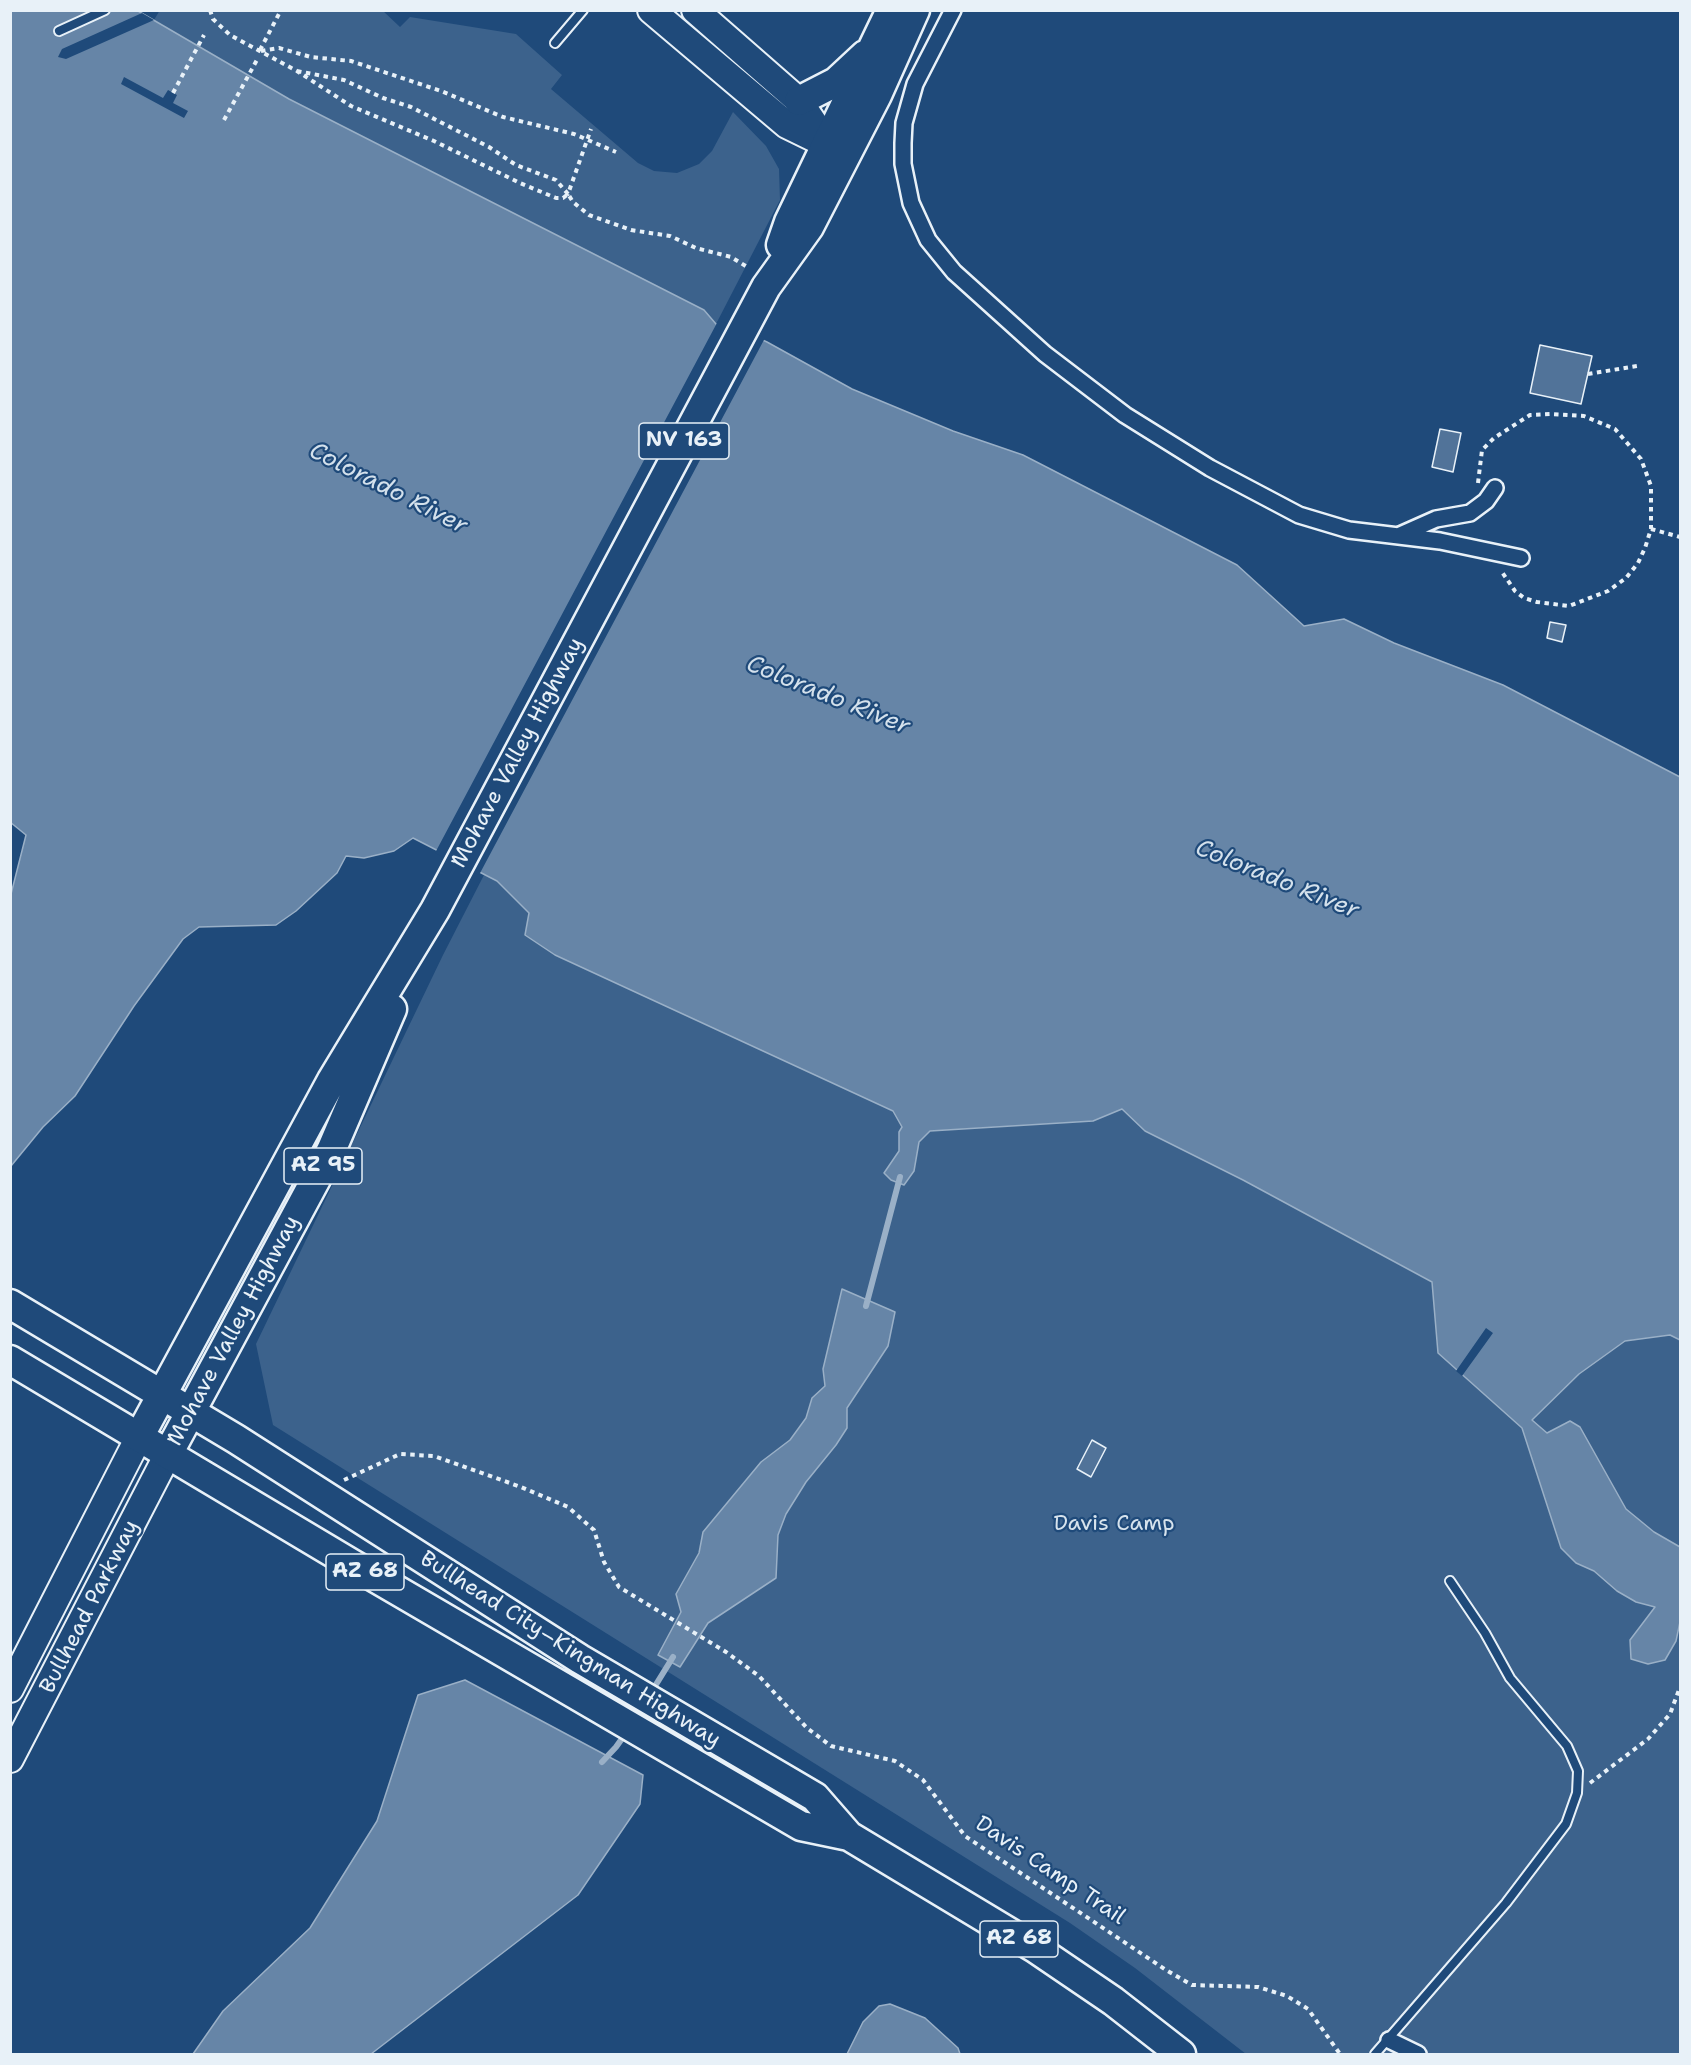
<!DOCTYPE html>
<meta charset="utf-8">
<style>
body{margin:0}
#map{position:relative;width:1691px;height:2065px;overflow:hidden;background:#1f4a7a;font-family:"Shantell Sans",sans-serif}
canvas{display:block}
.frame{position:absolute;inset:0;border:12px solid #e8f1f8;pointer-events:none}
</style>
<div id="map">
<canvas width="1691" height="2065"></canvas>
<div class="frame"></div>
</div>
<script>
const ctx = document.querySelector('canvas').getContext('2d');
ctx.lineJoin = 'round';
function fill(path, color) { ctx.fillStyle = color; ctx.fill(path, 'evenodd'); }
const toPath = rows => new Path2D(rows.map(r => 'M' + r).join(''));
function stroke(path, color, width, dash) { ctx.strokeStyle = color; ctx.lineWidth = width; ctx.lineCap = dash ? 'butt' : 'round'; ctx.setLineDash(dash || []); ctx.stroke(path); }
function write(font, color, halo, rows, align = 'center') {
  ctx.font = font + ' "Shantell Sans",sans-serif'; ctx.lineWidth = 4.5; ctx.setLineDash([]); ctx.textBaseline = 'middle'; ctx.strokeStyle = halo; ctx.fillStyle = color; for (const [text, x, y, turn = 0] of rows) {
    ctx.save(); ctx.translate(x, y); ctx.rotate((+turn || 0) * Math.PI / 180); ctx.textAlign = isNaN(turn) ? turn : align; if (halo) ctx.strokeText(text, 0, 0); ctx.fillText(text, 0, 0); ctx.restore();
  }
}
const green = toPath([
 [160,10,382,10,400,27,410,17,516,34,562,75,551,89,638,163,654,171,677,173,699,164,712,151,733,112,766,146,779,169,780,200,716,324,704,310,289,99,154,20],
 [484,875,497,881,529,913,555,955,894,1111,917,1150,919,1142,930,1131,1093,1121,1122,1108,1145,1131,1243,1180,1433,1283,1439,1353,1532,1420,1579,1374,1625,1341,1671,1335,1680,1340,1680,2054,1246,2054,1135,1968,1070,1923,273,1425,256,1344,443,955]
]);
const water = toPath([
 [11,11,138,11,289,99,704,310,716,324,743,331,767,342,852,389,953,431,1023,455,1237,565,1304,626,1344,619,1394,643,1503,685,1680,777,1680,1340,1670,1335,1625,1341,1579,1374,1532,1420,1547,1433,1570,1421,1580,1427,1626,1509,1654,1532,1680,1547,1680,1622,1676,1641,1665,1660,1648,1664,1631,1659,1630,1640,1655,1607,1636,1602,1617,1591,1594,1571,1576,1563,1561,1548,1522,1428,1438,1353,1432,1282,1243,1180,1145,1131,1122,1109,1093,1121,930,1131,919,1142,914,1171,904,1185,891,1180,884,1173,899,1151,899,1132,902,1127,893,1111,555,955,525,935,529,913,497,881,413,838,394,851,364,858,346,856,337,873,296,911,276,925,199,927,183,939,134,1006,75,1096,43,1127,11,1166,11,894,26,835,10,822,11,11],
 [842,1289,895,1312,888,1346,847,1408,847,1428,836,1445,806,1482,786,1514,778,1535,776,1578,708,1623,680,1667,658,1655,681,1612,676,1594,699,1553,703,1532,761,1462,790,1440,806,1418,812,1398,825,1386,823,1369,842,1289],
 [465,1680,643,1775,640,1804,578,1895,371,2054,193,2054,223,2011,310,1928,377,1821,418,1695,465,1680],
 [890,2004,925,2018,958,2048,960,2054,847,2054,863,2022,879,2006,890,2004]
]);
const pier = toPath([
 [142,13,154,20,66,59,58,57,62,49],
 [124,77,163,98,168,90,177,95,173,103,188,111,184,118,121,84],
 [718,321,744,328,765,338,479,875,435,853],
 [1486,1328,1493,1333,1462,1376,1456,1371]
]);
const stream = toPath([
 [866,1306,900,1177],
 [652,1691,673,1657],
 [602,1762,616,1747,626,1733]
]);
const building = toPath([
 [1540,345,1592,356,1581,404,1530,393,1540,345],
 [1440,429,1461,433,1453,472,1432,467,1440,429],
 [1550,622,1566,625,1562,642,1547,638,1550,622],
 [1092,1440,1106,1448,1091,1477,1077,1469,1092,1440]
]);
const path = toPath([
 [210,10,213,19,230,35,297,71,351,106,434,141,520,183,556,198,563,198,568,194,573,202,589,215,631,230,670,236,696,248,731,257,749,268],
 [260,50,281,10],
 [261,51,279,48,311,57,351,61,441,91,503,117,574,134,616,152],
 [297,71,344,80,383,98,411,107,489,147,516,165,556,180,568,194,591,129],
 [173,93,204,35],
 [224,120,258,58],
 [1588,374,1637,366],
 [1478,483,1482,450,1494,438,1530,415,1550,414,1584,416,1615,429,1641,459,1651,486,1651,529,1645,548,1638,563,1626,578,1608,591,1569,606,1537,602,1524,598,1515,591,1502,572],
 [1651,529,1680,537],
 [344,1480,400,1454,434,1456,521,1487,568,1507,594,1530,604,1562,619,1587,726,1652,759,1676,807,1728,831,1746,895,1761,923,1780,965,1836,1166,1970,1192,1985,1258,1987,1287,1996,1308,2009,1340,2054],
 [1590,1783,1648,1739,1670,1714,1680,1687]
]);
const lane = toPath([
 [59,31,105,10],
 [555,43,583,10],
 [1375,2054,1506,1903,1566,1824,1577,1793,1578,1771,1567,1746,1510,1678,1485,1633,1450,1581]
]);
const street = toPath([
 [953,10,915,84,904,123,903,143,903,164,911,203,928,240,954,272,1045,354,1125,415,1210,468,1299,515,1349,530,1440,541,1521,558],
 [1400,535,1436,519,1470,513,1486,501,1495,488],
 [1389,2040,1418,2054]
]);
const primary = toPath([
 [651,10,787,125,828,145,844,156],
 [695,10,799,101,828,144],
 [10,1689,139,1437],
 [10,1759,168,1454]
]);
const highway = toPath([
 [799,101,836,82,865,55],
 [781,245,789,222,891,10],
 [10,1304,236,1439,580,1659,815,1797,849,1836,1035,1948,1113,2001,1181,2054],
 [10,1360,352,1564,801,1826,849,1836],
 [139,1437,332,1080,435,910,766,287,809,227,877,95,915,10],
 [168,1454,331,1151,392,1009]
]);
const shields = [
 [684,441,90],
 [323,1166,78],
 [365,1572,78],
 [1019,1939,78]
];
const shieldNames = [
 ["NV 163",684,441],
 ["AZ 95",323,1166],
 ["AZ 68",365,1572],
 ["AZ 68",1019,1939]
];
const streetNames = [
 ["Mohave Valley Highway",518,753,-62],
 ["Mohave Valley Highway",234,1331,-62],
 ["Bullhead Parkway",90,1607,-63],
 ["Bullhead City–Kingman Highway",570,1650,32],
 ["Davis Camp Trail",1050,1871,34]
];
const parkNames = [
 ["Davis Camp",1114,1524]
];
const waterNames = [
 ["Colorado River",388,489,27],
 ["Colorado River",828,696,22],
 ["Colorado River",1277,880,22]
];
fill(green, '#3c628c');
fill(water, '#6685a7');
stroke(water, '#9ab0c7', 1.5);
fill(pier, '#1f4a7a');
stroke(stream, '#9ab0c7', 6);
fill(building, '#517399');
stroke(building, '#e8f1f8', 1.5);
stroke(lane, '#e8f1f8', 12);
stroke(street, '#e8f1f8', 20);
stroke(primary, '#e8f1f8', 30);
stroke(highway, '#e8f1f8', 33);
stroke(path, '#e8f1f8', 4, [4.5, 4.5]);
stroke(lane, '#1f4a7a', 8);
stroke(street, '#1f4a7a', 15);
stroke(primary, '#1f4a7a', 26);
stroke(highway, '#1f4a7a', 28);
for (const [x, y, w] of shields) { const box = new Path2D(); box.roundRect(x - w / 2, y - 18, w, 36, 4.5); ctx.fillStyle = '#1f4a7a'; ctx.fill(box); stroke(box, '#e8f1f8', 1.5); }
write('bold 21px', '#e8f1f8', null, shieldNames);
write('22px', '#e8f1f8', '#1f4a7a', streetNames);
write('22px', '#d7e3ed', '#1f4a7a', parkNames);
write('italic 24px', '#d4e1ec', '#1f4a7a', waterNames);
</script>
